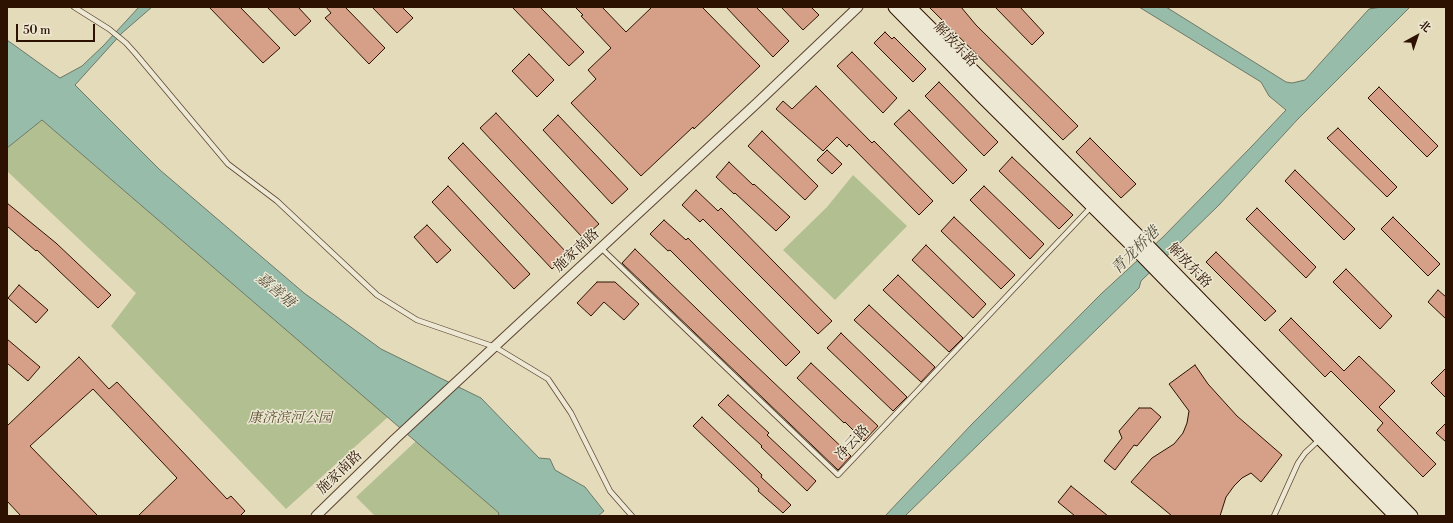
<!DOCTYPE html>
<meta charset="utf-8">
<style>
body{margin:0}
#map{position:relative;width:1453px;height:523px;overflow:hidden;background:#e4dbbb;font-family:"Libre Bodoni","Noto Serif SC",serif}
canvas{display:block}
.frame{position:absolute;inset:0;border:8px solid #2e1201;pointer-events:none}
.north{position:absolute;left:1397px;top:16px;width:40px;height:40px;-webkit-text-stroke:3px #ede8d3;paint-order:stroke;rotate:40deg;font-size:11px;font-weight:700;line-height:16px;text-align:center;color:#2e1201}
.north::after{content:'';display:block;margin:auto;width:14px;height:18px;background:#2e1201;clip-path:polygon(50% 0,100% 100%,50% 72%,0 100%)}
.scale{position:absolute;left:16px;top:24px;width:79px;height:18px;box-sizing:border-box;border:2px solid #2e1201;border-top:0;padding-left:5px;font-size:12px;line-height:14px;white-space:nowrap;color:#2e1201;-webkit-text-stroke:3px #ede8d3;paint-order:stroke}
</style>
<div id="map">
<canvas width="1453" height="523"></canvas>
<div class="frame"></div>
<div class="north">北</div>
<div class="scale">50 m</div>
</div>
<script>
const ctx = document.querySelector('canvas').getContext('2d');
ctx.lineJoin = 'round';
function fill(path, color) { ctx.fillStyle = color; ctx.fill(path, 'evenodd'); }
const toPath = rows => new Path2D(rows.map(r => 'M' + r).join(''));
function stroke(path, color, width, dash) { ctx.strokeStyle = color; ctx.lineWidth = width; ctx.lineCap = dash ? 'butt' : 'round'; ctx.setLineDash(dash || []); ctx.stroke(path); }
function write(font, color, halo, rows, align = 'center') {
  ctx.font = font + ' "Libre Bodoni","Noto Serif SC",serif'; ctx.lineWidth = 3; ctx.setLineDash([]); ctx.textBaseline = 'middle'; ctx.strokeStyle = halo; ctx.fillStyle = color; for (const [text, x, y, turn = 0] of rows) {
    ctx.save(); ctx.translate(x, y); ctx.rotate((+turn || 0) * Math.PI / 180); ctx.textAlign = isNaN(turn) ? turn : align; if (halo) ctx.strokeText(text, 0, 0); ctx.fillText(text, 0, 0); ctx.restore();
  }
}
const green = toPath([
 [42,120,388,417,286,509,111,326,136,293,7,171,7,148],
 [853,175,907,226,835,300,783,250,827,207],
 [416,441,499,513,498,516,375,516,356,497]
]);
const water = toPath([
 [139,7,152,7,122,33,75,85,160,170,304,293,381,349,481,398,539,458,550,459,555,470,585,487,604,511,598,516,498,516,499,513,42,120,7,148,7,40,60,78,82,66,104,45,139,7],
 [1139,7,1166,7,1286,82,1292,83,1305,80,1369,9,1382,7,1410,7,1297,120,1219,205,1141,281,1139,288,905,516,885,516,972,424,1101,294,1163,237,1252,146,1286,110,1269,96,1261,82,1139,7]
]);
const building = toPath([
 [209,7,240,7,280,48,263,63,209,7],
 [267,7,298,7,311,21,295,36,267,7],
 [326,7,345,7,385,48,369,64,325,18,331,13,326,7],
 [372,7,402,7,413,18,397,33,372,7],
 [512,7,540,7,584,52,569,66,512,7],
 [575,7,602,7,626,32,652,7,702,7,760,66,694,129,693,127,641,176,571,103,596,79,588,70,611,48,581,16,583,15,575,7],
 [726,7,756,7,789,41,773,57,726,7],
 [781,7,811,7,819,15,803,30,781,7],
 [929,7,961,7,976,25,1078,126,1063,140,929,7],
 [995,7,1020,7,1044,33,1032,45,995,7],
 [885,32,892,39,894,37,926,69,913,82,874,43,885,32],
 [852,52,897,98,883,113,837,66,852,52],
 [529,54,554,80,537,97,512,71,529,54],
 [939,82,998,142,984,156,925,96,939,82],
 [816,86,872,143,874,141,933,201,919,215,849,144,847,147,837,137,823,151,776,109,783,101,792,109,816,86],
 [1379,87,1438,146,1427,157,1368,98,1379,87],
 [909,110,967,170,953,184,894,124,909,110],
 [496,113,599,224,583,238,480,128,496,113],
 [558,115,628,189,612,204,543,130,558,115],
 [1338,128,1397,187,1387,197,1327,138,1338,128],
 [762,131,818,186,805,200,748,146,762,131],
 [1090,138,1136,184,1121,198,1076,152,1090,138],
 [463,143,568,254,552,269,448,158,463,143],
 [827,150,842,164,832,174,817,160,827,150],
 [1012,157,1073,215,1059,229,999,171,1012,157],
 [729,162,753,185,754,184,790,217,776,231,735,193,734,194,716,177,729,162],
 [1295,170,1355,229,1344,240,1285,181,1295,170],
 [448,186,530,274,514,289,432,202,448,186],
 [984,186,1044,244,1030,259,970,200,984,186],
 [696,190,718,211,721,208,832,321,818,334,703,219,700,222,682,205,696,190],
 [7,203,56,243,111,295,98,308,37,250,36,251,7,226,7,203],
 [1257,208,1316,267,1306,278,1246,219,1257,208],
 [954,217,1015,275,1001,289,941,231,954,217],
 [1393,217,1440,264,1428,276,1381,229,1393,217],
 [664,220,686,240,688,238,800,352,786,366,670,250,668,251,650,234,664,220],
 [427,225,451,250,437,263,414,237,427,225],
 [926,245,986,304,973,318,912,260,926,245],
 [635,249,729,340,851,456,838,470,622,263,635,249],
 [1216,252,1276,311,1265,321,1206,262,1216,252],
 [1346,269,1392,316,1380,329,1333,282,1346,269],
 [898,275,963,338,949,352,883,290,898,275],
 [597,282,615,282,639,304,624,320,604,302,591,316,577,303,597,282],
 [19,285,48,310,36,323,8,298,19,285],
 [1438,290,1446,297,1446,319,1428,302,1438,290],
 [869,305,935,367,921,382,854,320,869,305],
 [1291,318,1344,371,1359,356,1395,391,1379,407,1436,464,1423,477,1377,430,1383,423,1331,371,1325,377,1279,330,1291,318],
 [841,333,907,397,893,411,827,348,841,333],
 [7,339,40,367,28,381,7,363,7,339],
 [79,357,109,389,117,382,227,499,231,496,245,511,240,516,138,516,177,478,93,389,30,446,98,516,21,516,7,501,7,426,79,357],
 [811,363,878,426,864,441,845,422,844,423,797,378,811,363],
 [1195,365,1208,384,1237,416,1282,455,1261,482,1251,473,1242,478,1234,486,1226,497,1220,516,1172,516,1131,482,1152,458,1174,444,1183,433,1187,423,1189,411,1169,384,1195,365],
 [1446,368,1446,398,1431,383,1446,368],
 [728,395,769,433,767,435,816,481,807,491,761,447,762,446,718,405,728,395],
 [1139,408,1151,408,1161,417,1137,446,1134,445,1115,470,1104,461,1122,438,1119,431,1139,408],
 [702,417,762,475,761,477,791,505,783,513,758,491,759,489,693,426,702,417],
 [1446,423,1446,442,1436,433,1446,423],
 [1071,486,1108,516,1075,516,1058,502,1071,486]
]);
const service = toPath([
 [74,7,109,29,126,43,135,53,228,164,277,201,377,295,417,320,495,347,548,379,571,413,610,491,632,516],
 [601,248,838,475,1091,207],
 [1274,516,1298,463,1305,453,1320,439]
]);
const minor = toPath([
 [316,516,395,439,757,103,858,7]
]);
const secondary = toPath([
 [895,7,984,98,1134,247,1396,516],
 [909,7,1141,239,1411,516]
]);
const streetNames = [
 ["解放东路",955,45,46],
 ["施家南路",577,251,-43],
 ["解放东路",1189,266,46],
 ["净云路",853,443,-47],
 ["施家南路",340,473,-44]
];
const parkNames = [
 ["康济滨河公园",290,419]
];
const waterNames = [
 ["青龙桥港",1136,251,-45],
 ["嘉善塘",275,291,40]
];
fill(green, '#b2c091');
fill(water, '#97bcaa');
stroke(water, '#6d7866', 1);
fill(building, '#d6a088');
stroke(building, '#2e1201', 1);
stroke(service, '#5c4430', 6);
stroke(minor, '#5c4430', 11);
stroke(secondary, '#2e1201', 15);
stroke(service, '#ede8d3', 4.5);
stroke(minor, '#ede8d3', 9);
stroke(secondary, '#ede8d3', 13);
write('14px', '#2e1201', '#ede8d3', streetNames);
write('italic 14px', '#5c4f33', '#ede8d3', parkNames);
write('italic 15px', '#534e3c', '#ede8d3', waterNames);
</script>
